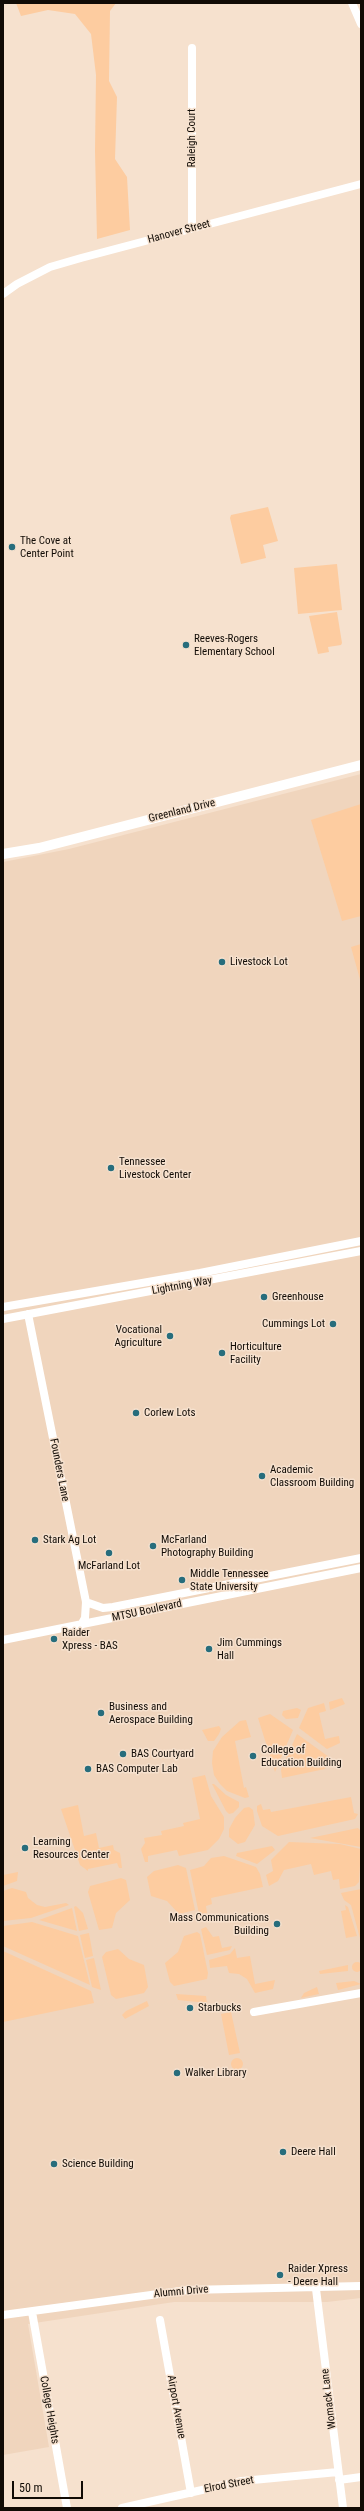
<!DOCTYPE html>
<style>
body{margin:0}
#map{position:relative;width:364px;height:2511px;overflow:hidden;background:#f6e1ce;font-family:"Roboto Condensed",sans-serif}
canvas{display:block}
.frame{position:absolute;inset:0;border:4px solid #110b05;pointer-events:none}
.scale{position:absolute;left:12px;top:2481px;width:71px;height:18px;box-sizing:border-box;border:2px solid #110b05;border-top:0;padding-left:5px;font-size:12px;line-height:14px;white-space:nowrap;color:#110b05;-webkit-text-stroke:3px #f6e1ce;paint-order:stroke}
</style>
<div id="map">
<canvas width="364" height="2511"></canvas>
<div class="frame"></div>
<div class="scale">50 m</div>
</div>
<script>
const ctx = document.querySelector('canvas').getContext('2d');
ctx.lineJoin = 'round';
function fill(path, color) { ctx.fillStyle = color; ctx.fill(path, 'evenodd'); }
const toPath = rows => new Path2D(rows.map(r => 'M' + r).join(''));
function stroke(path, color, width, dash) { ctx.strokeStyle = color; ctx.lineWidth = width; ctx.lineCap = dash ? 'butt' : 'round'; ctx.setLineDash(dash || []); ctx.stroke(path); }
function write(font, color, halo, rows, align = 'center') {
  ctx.font = font + ' "Roboto Condensed",sans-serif'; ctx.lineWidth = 3; ctx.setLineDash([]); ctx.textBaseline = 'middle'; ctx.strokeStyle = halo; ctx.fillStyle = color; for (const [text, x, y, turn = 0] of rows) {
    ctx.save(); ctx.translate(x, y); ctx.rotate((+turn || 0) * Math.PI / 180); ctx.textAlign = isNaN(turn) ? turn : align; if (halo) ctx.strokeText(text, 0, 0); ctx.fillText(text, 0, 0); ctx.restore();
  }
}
const built = toPath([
 [361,774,361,2298,327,2302,174,2302,28,2324,49,2447,3,2455,3,862,69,849]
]);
const green = toPath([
 [16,3,116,3,110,11,109,81,117,97,115,159,127,177,130,230,97,239,95,151,96,75,91,34,75,14,48,10,21,16],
 [268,507,278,541,263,545,266,558,241,564,230,518,231,515],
 [337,564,342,610,298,614,294,568],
 [337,612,342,643,341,645,328,647,329,652,318,654,309,616],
 [361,804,361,916,342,921,311,820],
 [361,944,361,983,351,947],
 [342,1698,345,1704,330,1710,329,1702],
 [324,1703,326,1711,319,1713,325,1739,339,1736,340,1743,327,1749,299,1728,308,1708],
 [297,1708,301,1710,298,1718,286,1719,282,1715,283,1711],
 [270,1714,293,1730,275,1772,258,1718],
 [246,1720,251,1737,235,1741,244,1788,246,1787,249,1797,245,1798,227,1791,220,1784,214,1775,212,1763,213,1751,222,1737,240,1721],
 [219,1726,221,1729,219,1734,214,1741,208,1741,202,1730],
 [297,1734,329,1757,325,1769,282,1778,281,1770],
 [205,1775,211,1796,224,1817,224,1829,219,1839,208,1850,179,1856,177,1850,148,1856,148,1862,145,1862,141,1849,145,1843,144,1838,162,1835,161,1831,184,1826,183,1823,200,1819,192,1778],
 [212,1784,214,1784,226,1795,239,1802,239,1807,233,1813,229,1814,226,1811],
 [351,1797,354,1813,358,1814,355,1819,278,1836,262,1826,257,1811,257,1806,261,1804,263,1810,270,1809,271,1812],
 [78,1805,84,1836,96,1833,99,1848,113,1845,114,1850,120,1853,122,1868,119,1868,117,1863,88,1869,88,1871,80,1865,61,1809],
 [249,1807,253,1810,255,1825,245,1842,238,1844,229,1837,229,1829,235,1818,244,1808],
 [358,1828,361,1831,361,1847,310,1838],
 [289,1842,340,1844,361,1849,359,1882,355,1886,340,1889,339,1879,333,1880,331,1871,314,1875,311,1864,284,1870,278,1881,269,1886,266,1875,273,1871,271,1860],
 [272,1846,275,1850,257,1864,236,1856,237,1853],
 [224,1856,256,1867,260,1874,263,1887,211,1898,212,1904,206,1906,207,1913,199,1914,190,1870,204,1866,211,1858],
 [178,1865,186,1868,195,1910,179,1914,167,1901,151,1896,147,1877,154,1871],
 [18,1872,17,1881,3,1886,3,1875],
 [121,1878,126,1880,130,1900,116,1913,112,1928,99,1930,88,1892,90,1886],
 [12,1888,26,1892,28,1898,37,1905,45,1907,66,1903,69,1905,31,1918,3,1921,3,1891],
 [361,1889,361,1942,351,1905,344,1900,341,1893],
 [345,1905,348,1907,357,1936,346,1938,341,1911,346,1910],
 [76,1906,83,1913,88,1929,79,1931,74,1907],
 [72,1908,77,1931,39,1920],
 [32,1922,78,1936,90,1985,3,1946,3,1926],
 [206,1927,213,1937,219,1936,222,1948,232,1946,230,1950,207,1955,201,1929],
 [197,1932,200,1934,208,1973,207,1979,174,1986,170,1982,165,1963,178,1952,184,1936],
 [89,1933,93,1956,85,1958,80,1935],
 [235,1948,237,1958,250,1956,255,1984,275,1980,273,1989,255,1993,247,1979,239,1974,229,1973,227,1966,210,1968,209,1960,230,1954],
 [118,1949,129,1959,144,1965,148,1987,144,1993,116,1999,111,1995,102,1957,106,1952],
 [3,1951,91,1991,94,2003,3,2022],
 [94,1958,101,1990,92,1987,86,1960],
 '352 1967a5 5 0 1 1 10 0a5 5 0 1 1-10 0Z',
 [348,1965,348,1971,320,1974,319,1971],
 [354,1981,361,1984,338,1990,336,1983],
 [317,1987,319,1994,301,1998,304,1993],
 [176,1994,206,1996,207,2003,178,2000],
 [147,2001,149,2006,125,2019,122,2015,126,2011],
 [231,2012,240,2053,229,2055,221,2014],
 '231 2064a6 6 0 1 1 12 0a6 6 0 1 1-12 0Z'
]);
const minor = toPath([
 [352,3,361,24],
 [192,48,192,228],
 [3,294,17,284,50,267,81,258,361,184],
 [3,1307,200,1273,361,1241],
 [28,1314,86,1602,85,1618,81,1625],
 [3,1319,361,1251],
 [86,1602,103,1608,113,1607,361,1558],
 [3,1640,361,1568],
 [254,2012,361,1993],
 [316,2289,343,2508],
 [32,2312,67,2508],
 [3,2315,188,2290,361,2286],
 [160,2320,191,2493],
 [339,2480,361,2477],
 [122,2508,242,2481,338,2472]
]);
const tertiary = toPath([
 [3,854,39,848,361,765]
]);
const markers = [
 [12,547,4,"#276d7c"],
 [186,645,4,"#276d7c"],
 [222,962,4,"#276d7c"],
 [111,1168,4,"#276d7c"],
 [264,1297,4,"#276d7c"],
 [333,1324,4,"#276d7c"],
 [170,1336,4,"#276d7c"],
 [222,1353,4,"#276d7c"],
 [136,1413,4,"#276d7c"],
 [262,1476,4,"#276d7c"],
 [35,1540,4,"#276d7c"],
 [153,1546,4,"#276d7c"],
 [109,1553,4,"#276d7c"],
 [182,1580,4,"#276d7c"],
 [54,1639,4,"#276d7c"],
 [209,1649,4,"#276d7c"],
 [101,1713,4,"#276d7c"],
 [123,1754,4,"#276d7c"],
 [253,1756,4,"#276d7c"],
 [88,1769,4,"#276d7c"],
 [25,1848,4,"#276d7c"],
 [277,1924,4,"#276d7c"],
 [190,2008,4,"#276d7c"],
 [177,2073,4,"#276d7c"],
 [283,2152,4,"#276d7c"],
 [54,2164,4,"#276d7c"],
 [280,2275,4,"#276d7c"]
];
const streetNames = [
 ["Raleigh Court",192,138,-90],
 ["Hanover Street",179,232,-15],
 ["Greenland Drive",182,811,-14],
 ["Lightning Way",182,1286,-10],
 ["Founders Lane",59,1470,79],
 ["MTSU Boulevard",147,1611,-12],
 ["Alumni Drive",181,2292,-5],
 ["Womack Lane",329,2399,-97],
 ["Airport Avenue",176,2407,80],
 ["College Heights",49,2410,80],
 ["Elrod Street",229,2485,-11]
];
const poiNames = [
 ["The Cove at",20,541],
 ["Center Point",20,554],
 ["Reeves-Rogers",194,639],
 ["Elementary School",194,652],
 ["Livestock Lot",230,962],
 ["Tennessee",119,1162],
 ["Livestock Center",119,1175],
 ["Greenhouse",272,1297],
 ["Cummings Lot",325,1324,"right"],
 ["Vocational",162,1330,"right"],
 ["Agriculture",162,1343,"right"],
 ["Horticulture",230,1347],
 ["Facility",230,1360],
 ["Corlew Lots",144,1413],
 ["Academic",270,1470],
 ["Classroom Building",270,1483],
 ["Stark Ag Lot",43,1540],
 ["McFarland",161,1540],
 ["Photography Building",161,1553],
 ["McFarland Lot",109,1566,"center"],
 ["Middle Tennessee",190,1574],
 ["State University",190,1587],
 ["Raider",62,1633],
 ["Xpress - BAS",62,1646],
 ["Jim Cummings",217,1643],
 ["Hall",217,1656],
 ["Business and",109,1707],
 ["Aerospace Building",109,1720],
 ["College of",261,1750],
 ["Education Building",261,1763],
 ["BAS Courtyard",131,1754],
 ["BAS Computer Lab",96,1769],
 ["Learning",33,1842],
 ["Resources Center",33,1855],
 ["Mass Communications",269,1918,"right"],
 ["Building",269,1931,"right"],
 ["Starbucks",198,2008],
 ["Walker Library",185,2073],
 ["Deere Hall",291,2152],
 ["Science Building",62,2164],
 ["Raider Xpress",288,2269],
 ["- Deere Hall",288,2282]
];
fill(built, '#f0d5bd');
fill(green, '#fdcca0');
stroke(minor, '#fff', 8);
stroke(tertiary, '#fff', 10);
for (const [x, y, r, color] of markers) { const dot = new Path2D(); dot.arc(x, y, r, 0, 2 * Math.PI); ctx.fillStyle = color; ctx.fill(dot); stroke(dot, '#f6e1ce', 1.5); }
write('11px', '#110b05', '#f6e1ce', streetNames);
write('11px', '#110b05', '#f6e1ce', poiNames, 'left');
</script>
